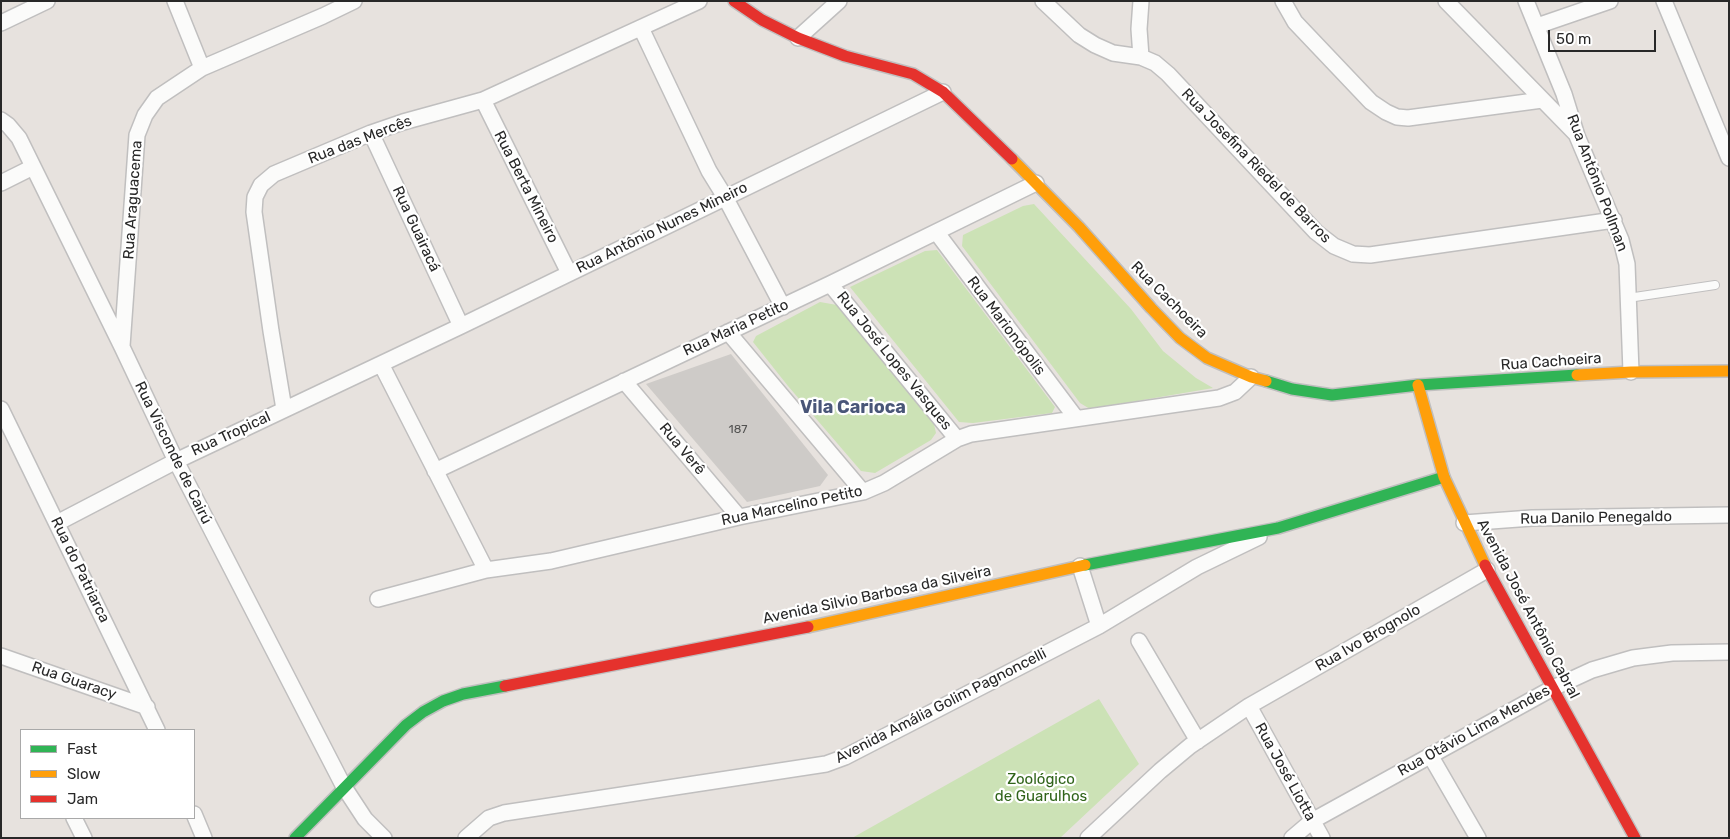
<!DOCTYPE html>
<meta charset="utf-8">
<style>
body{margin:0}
#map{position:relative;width:1730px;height:839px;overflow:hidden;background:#e7e2de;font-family:Rubik,sans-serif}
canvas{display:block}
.frame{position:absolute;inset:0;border:2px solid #282828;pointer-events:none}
.legend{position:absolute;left:20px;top:729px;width:175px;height:90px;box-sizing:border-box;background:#fff;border:1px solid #a9a9a9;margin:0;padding:6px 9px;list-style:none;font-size:15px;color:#282828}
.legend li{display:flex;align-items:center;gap:10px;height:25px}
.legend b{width:25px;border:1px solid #a9a9a9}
.scale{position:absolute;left:1548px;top:30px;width:108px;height:22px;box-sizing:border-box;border:2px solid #282828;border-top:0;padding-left:6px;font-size:15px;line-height:18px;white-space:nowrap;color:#282828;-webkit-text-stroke:4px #fff;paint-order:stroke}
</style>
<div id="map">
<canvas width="1730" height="839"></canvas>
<div class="frame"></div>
<ul class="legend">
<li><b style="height:6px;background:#30b455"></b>Fast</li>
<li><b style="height:6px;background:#ff9f0a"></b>Slow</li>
<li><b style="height:6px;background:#e5322d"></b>Jam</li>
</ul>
<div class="scale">50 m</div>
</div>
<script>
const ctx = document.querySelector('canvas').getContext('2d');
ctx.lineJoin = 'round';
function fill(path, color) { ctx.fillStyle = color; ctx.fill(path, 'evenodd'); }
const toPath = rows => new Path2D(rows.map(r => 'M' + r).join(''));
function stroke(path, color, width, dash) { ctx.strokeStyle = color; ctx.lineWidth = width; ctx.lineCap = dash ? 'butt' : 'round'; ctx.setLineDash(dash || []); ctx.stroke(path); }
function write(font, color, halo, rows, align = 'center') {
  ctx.font = font + ' Rubik,sans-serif'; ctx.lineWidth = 4.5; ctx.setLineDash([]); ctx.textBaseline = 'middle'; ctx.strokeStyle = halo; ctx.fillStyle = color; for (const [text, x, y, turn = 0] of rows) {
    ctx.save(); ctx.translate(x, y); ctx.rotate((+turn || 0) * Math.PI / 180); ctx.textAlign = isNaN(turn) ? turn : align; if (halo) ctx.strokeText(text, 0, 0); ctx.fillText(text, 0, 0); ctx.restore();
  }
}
const green = toPath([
 [1034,204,1131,309,1163,351,1196,378,1213,388,1090,409,1080,403,962,246,963,235,1023,206],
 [937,250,1055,407,1052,413,973,423,959,422,850,287,925,251],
 [820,302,837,305,934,424,936,433,931,440,875,473,861,471,788,386,753,342,756,336],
 [1099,699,1139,764,1060,838,852,838]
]);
const building = toPath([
 [731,354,828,475,820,486,747,502,646,384]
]);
const lane = toPath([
 [1628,298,1715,285]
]);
const street = toPath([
 [175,1,202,68],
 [1043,1,1079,35,1095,45,1113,53,1141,57,1155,63,1168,74,1316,232,1334,246,1353,254,1370,255,1614,220],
 [1141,1,1139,29,1141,57],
 [1283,1,1295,22,1371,102,1386,112,1397,117,1408,118,1542,100],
 [1446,1,1576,134],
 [1526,1,1564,94,1577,136,1621,240,1627,264,1631,372],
 [1664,1,1729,158],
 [1,23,47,1],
 [1537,26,1610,1],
 [641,28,709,171,725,197,783,307],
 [798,38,839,1],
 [483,100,569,273],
 [1,120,8,125,19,138,122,347,176,461,344,787,365,819,384,838],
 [371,133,461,326],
 [1,183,33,167],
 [937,233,1076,418],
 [830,284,957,439],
 [728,332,863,492],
 [122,346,137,135,145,115,157,98,202,68,323,16,354,1],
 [381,364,486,570],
 [624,381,739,517],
 [1,409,157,730],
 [284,409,271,331,254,212,255,197,261,185,274,174,371,133,403,122,483,100,699,1],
 [435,471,830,284,1036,183],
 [57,523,176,461,461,326,943,92],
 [1464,523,1532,518,1729,515],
 [1080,566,1099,626],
 [378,599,486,570,551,561,739,517,863,492,884,483,957,439,971,434,1219,398,1235,392,1251,377],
 [1139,641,1198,741],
 [1,656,147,707],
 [1249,706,1322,838],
 [1430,755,1478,838],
 [194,814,204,838],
 [74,818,84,838],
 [466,838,489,818,504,813,826,764,845,757,1099,626,1197,567,1259,537],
 [1088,838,1160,771,1190,746,1249,706,1487,570],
 [1292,838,1312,821,1553,688,1592,670,1633,658,1672,653,1729,652]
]);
const fast = toPath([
 [1266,381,1292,389,1332,395,1418,385,1577,375],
 [1085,565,1278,528,1444,477],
 [295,838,406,725,423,712,443,701,463,694,505,686]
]);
const slow = toPath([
 [1012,159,1079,227,1151,308,1180,338,1207,358,1251,377,1266,381],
 [1577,375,1631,372,1729,371],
 [1418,385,1444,477,1485,565],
 [808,627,1085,565]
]);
const jam = toPath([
 [734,1,762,20,798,38,845,56,913,74,943,92,1012,159],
 [1485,565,1635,838],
 [505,686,808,627]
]);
const numberNames = [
 ["187",738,430]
];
const streetNames = [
 ["Rua das Mercês",360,140,-21],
 ["Rua Josefina Riedel de Barros",1256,166,46],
 ["Rua Antônio Pollman",1597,183,69],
 ["Rua Berta Mineiro",526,187,63],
 ["Rua Araguacema",133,200,-86],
 ["Rua Antônio Nunes Mineiro",662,228,-26],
 ["Rua Guairacá",416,229,65],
 ["Rua Cachoeira",1169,300,45],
 ["Rua Marionópolis",1006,326,53],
 ["Rua Maria Petito",736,328,-25],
 ["Rua José Lopes Vasques",894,361,51],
 ["Rua Cachoeira",1551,362,-4],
 ["Rua Tropical",231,434,-25],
 ["Rua Verê",682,449,50],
 ["Rua Visconde de Cairú",173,453,64],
 ["Rua Marcelino Petito",792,506,-12],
 ["Rua Danilo Penegaldo",1596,518,-1],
 ["Rua do Patriarca",80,570,64],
 ["Avenida Silvio Barbosa da Silveira",877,595,-12],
 ["Avenida José Antônio Cabral",1528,609,62],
 ["Rua Ivo Brognolo",1368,638,-30],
 ["Rua Guaracy",74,681,19],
 ["Avenida Amália Golim Pagnoncelli",941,706,-27],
 ["Rua Otávio Lima Mendes",1474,731,-29],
 ["Rua José Liotta",1285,772,61]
];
const parkNames = [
 ["Zoológico",1041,780],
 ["de Guarulhos",1041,797]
];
const quarterNames = [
 ["Vila Carioca",853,408]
];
fill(green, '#cce2b6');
fill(building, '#cecbc8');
stroke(lane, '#c0bfbf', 10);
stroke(street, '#c0bfbf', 18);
stroke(fast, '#c0bfbf', 14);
stroke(slow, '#c0bfbf', 14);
stroke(jam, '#c0bfbf', 14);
stroke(lane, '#fbfbfa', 8);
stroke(street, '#fbfbfa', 15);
stroke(fast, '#30b455', 11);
stroke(slow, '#ff9f0a', 11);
stroke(jam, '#e5322d', 11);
write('12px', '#525251', null, numberNames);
write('15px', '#282828', '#fff', streetNames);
write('15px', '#30641a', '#fff', parkNames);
write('bold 18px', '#495678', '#fff', quarterNames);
</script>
